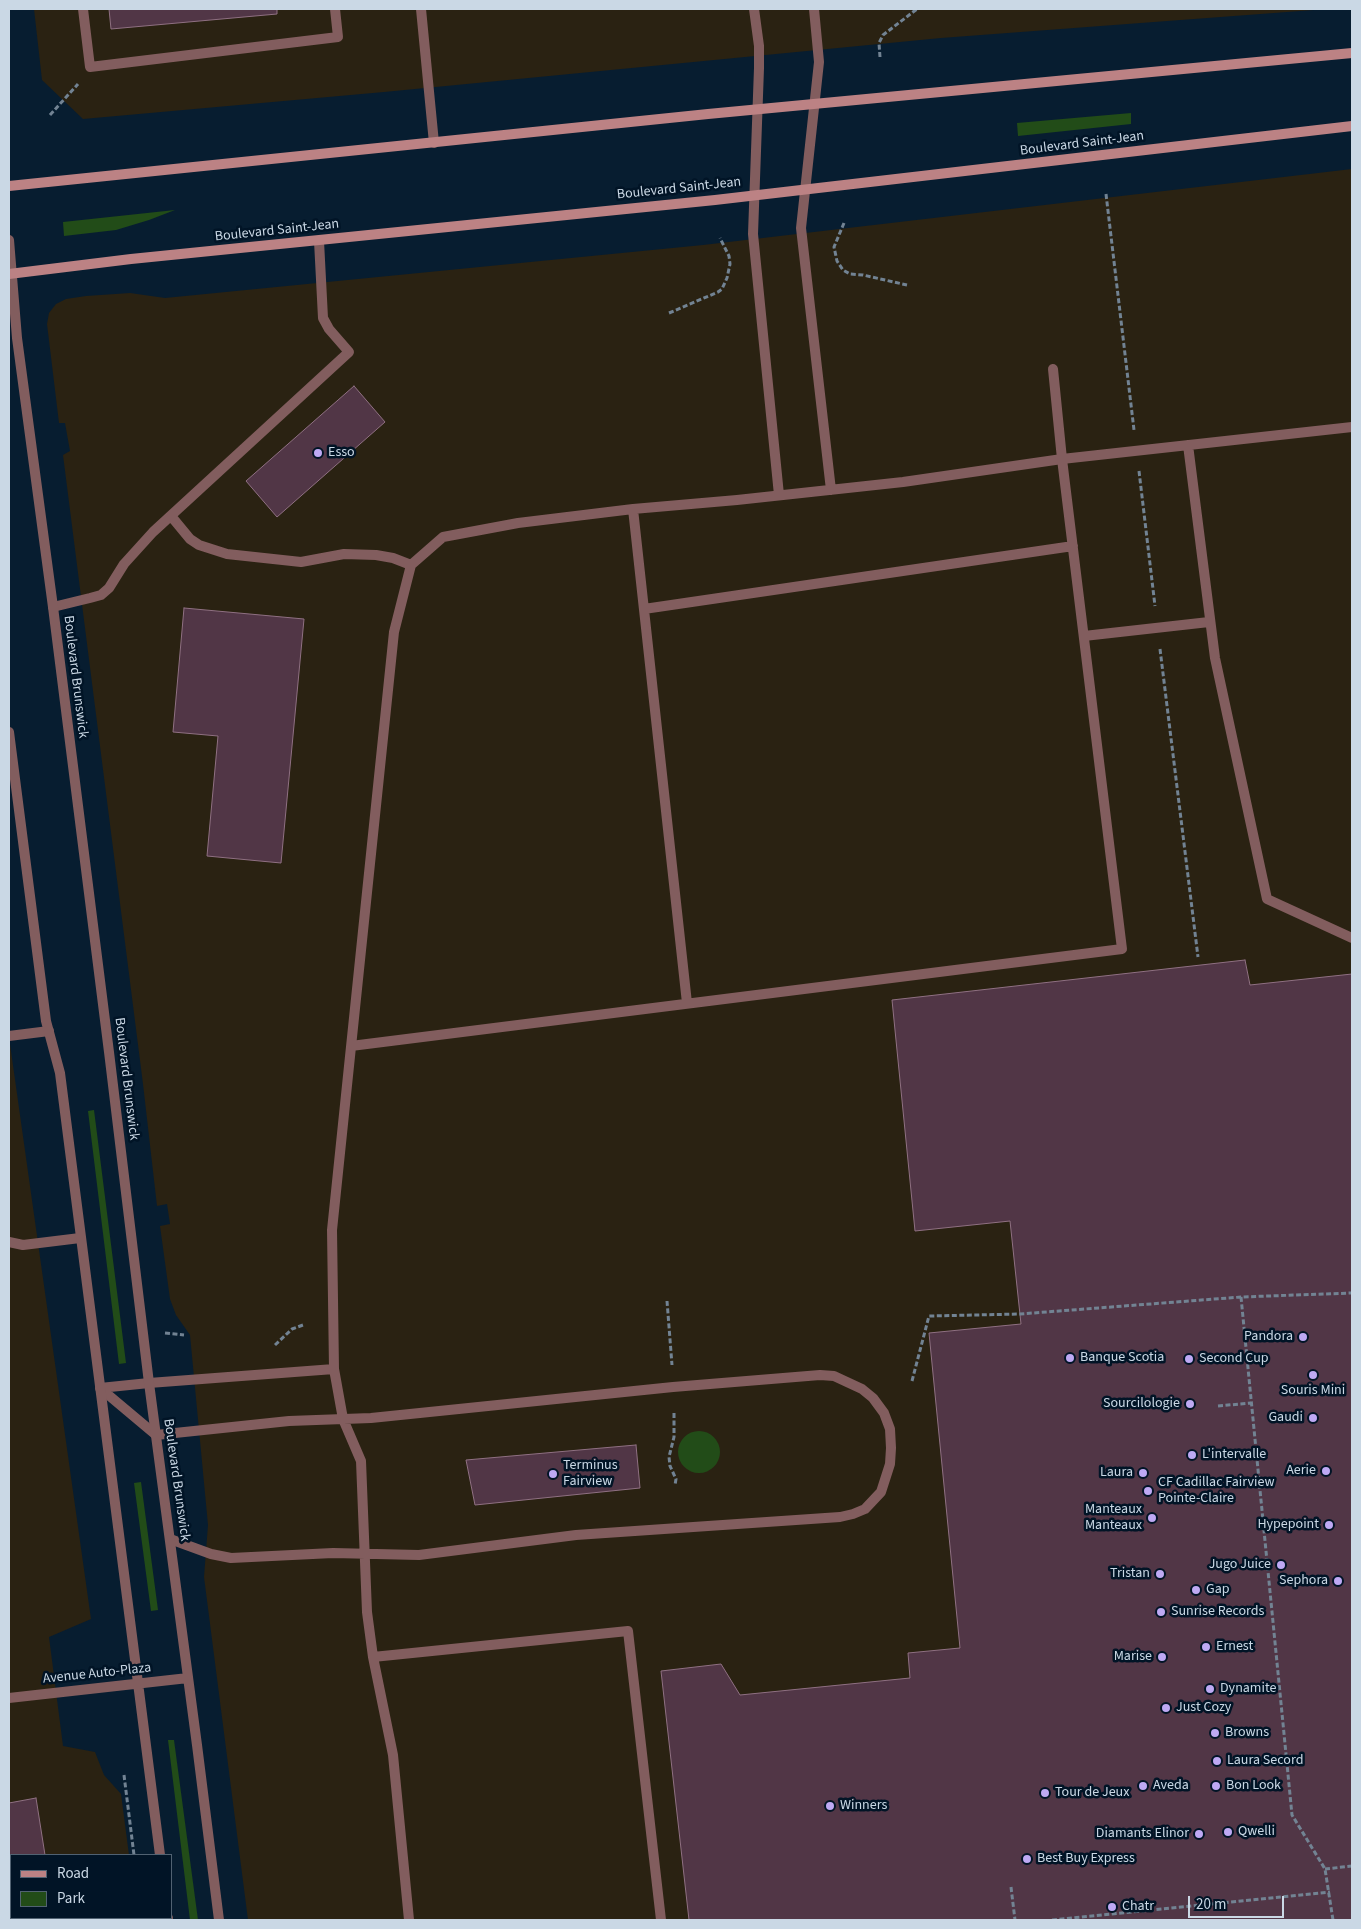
<!DOCTYPE html>
<style>
body{margin:0}
#map{position:relative;width:1361px;height:1929px;overflow:hidden;background:#071d30;font-family:"Source Sans 3",sans-serif}
canvas{display:block}
.frame{position:absolute;inset:0;border:10px solid #cad8e5;pointer-events:none}
.legend{position:absolute;left:10px;top:1854px;width:162px;height:65px;box-sizing:border-box;background:#011426;border:1px solid #516272;margin:0;padding:6px 9px;list-style:none;font-size:15px;color:#cad8e5}
.legend li{display:flex;align-items:center;gap:10px;height:25px}
.legend b{width:25px;border:1px solid #516272}
.scale{position:absolute;left:1188px;top:1896px;width:96px;height:22px;box-sizing:border-box;border:2px solid #cad8e5;border-top:0;padding-left:6px;font-size:15px;line-height:18px;white-space:nowrap;color:#cad8e5;-webkit-text-stroke:4px #011426;paint-order:stroke}
</style>
<div id="map">
<canvas width="1361" height="1929"></canvas>
<div class="frame"></div>
<ul class="legend">
<li><b style="height:6px;background:#bc8284"></b>Road</li>
<li><b style="height:14px;background:#224c18"></b>Park</li>
</ul>
<div class="scale">20 m</div>
</div>
<script>
const ctx = document.querySelector('canvas').getContext('2d');
ctx.lineJoin = 'round';
function fill(path, color) { ctx.fillStyle = color; ctx.fill(path, 'evenodd'); }
const toPath = rows => new Path2D(rows.map(r => 'M' + r).join(''));
function stroke(path, color, width, dash) { ctx.strokeStyle = color; ctx.lineWidth = width; ctx.lineCap = dash ? 'butt' : 'round'; ctx.setLineDash(dash || []); ctx.stroke(path); }
function write(font, color, halo, rows, align = 'center') {
  ctx.font = font + ' "Source Sans 3",sans-serif'; ctx.lineWidth = 5; ctx.setLineDash([]); ctx.textBaseline = 'middle'; ctx.strokeStyle = halo; ctx.fillStyle = color; for (const [text, x, y, turn = 0] of rows) {
    ctx.save(); ctx.translate(x, y); ctx.rotate((+turn || 0) * Math.PI / 180); ctx.textAlign = isNaN(turn) ? turn : align; if (halo) ctx.strokeText(text, 0, 0); ctx.fillText(text, 0, 0); ctx.restore();
  }
}
const commercial = toPath([
 [34,9,1327,9,941,38,384,92,83,119,42,80],
 [1352,169,1352,1920,248,1920,204,1577,208,1525,190,1335,176,1315,170,1299,160,1226,170,1224,167,1204,157,1206,143,1084,63,455,70,451,65,423,59,423,47,324,49,313,56,304,66,299,86,296,130,293,165,298,703,245],
 [9,1037,91,1619,49,1637,63,1746,95,1752,104,1775,121,1794,129,1855,11,1855,11,1918,136,1918,137,1920,9,1920]
]);
const green = toPath([
 [1131,113,1131,124,1018,136,1017,123],
 [175,210,149,220,116,230,64,236,63,222],
 [94,1110,126,1363,119,1364,88,1111],
 '678 1452a21 21 0 1 1 42 0a21 21 0 1 1-42 0Z',
 [141,1482,158,1610,151,1611,134,1483],
 [168,1740,174,1740,198,1920,190,1920]
]);
const building = toPath([
 [109,9,277,9,277,14,111,29,109,9],
 [354,386,385,422,277,517,246,481,354,386],
 [184,608,304,619,281,863,207,856,218,736,173,732,184,608],
 [1245,960,1250,985,1352,974,1352,1920,689,1920,661,1671,721,1664,740,1695,910,1678,908,1653,960,1648,929,1333,1021,1324,1010,1221,915,1231,892,1000,1245,960],
 [636,1445,640,1488,475,1505,466,1460,636,1445],
 [36,1798,45,1855,11,1855,11,1918,55,1918,55,1920,9,1920,9,1803,36,1798]
]);
const path = toPath([
 [880,57,879,43,883,35,917,9],
 [50,115,78,84],
 [1106,194,1134,430],
 [844,223,834,247,837,261,843,270,850,274,863,275,907,285],
 [669,313,718,292,722,289,727,278,730,264,729,256,720,238],
 [1139,471,1155,606],
 [1160,649,1198,957],
 [1241,1297,1292,1815,1325,1869,1333,1920],
 [667,1301,672,1365],
 [165,1333,184,1335],
 [275,1345,292,1329,303,1325],
 [912,1381,929,1316,1020,1314,1241,1297,1352,1293],
 [1218,1406,1251,1403],
 [674,1413,674,1437,669,1457,670,1466,676,1479,675,1485],
 [124,1775,134,1855],
 [1325,1869,1352,1866],
 [1011,1887,1015,1920],
 [141,1918,142,1920],
 [1052,1920,1330,1892]
]);
const service = toPath([
 [83,9,90,67,338,37,335,9],
 [421,9,434,143],
 [754,9,759,46,759,68,753,234,779,495],
 [814,9,819,62,801,228,831,490],
 [1188,445,1215,658,1267,899,1352,938],
 [633,509,687,1003],
 [171,516,190,539,199,545,227,554,301,562,344,554,376,555,393,558,411,565],
 [53,607,90,598,101,595,109,588,124,564,153,532,349,352,329,329,323,318,319,241],
 [644,609,1073,546],
 [1084,636,1209,622],
 [9,1036,49,1031],
 [351,1046,1122,949,1062,459,1053,369],
 [9,1242,23,1245,80,1238],
 [100,1388,156,1435,289,1421,371,1418,673,1387,820,1375,834,1376,862,1389,873,1398,884,1413,890,1429,891,1448,890,1464,881,1492,865,1509,853,1514,840,1517,576,1535,419,1555,333,1553,231,1558,211,1554,170,1539],
 [100,1388,149,1383,334,1369],
 [373,1657,628,1631,661,1920],
 [409,1920,393,1755,373,1657,367,1612,361,1461,343,1419,334,1369,332,1230,394,632,411,565,443,537,518,523,633,509,737,500,903,482,1062,459,1352,427]
]);
const tertiary = toPath([
 [9,240,17,338,53,607,109,1052,149,1383,197,1745,219,1920],
 [9,732,46,1021,60,1073,160,1855],
 [9,1698,188,1678],
 [168,1918,168,1920]
]);
const secondary = toPath([
 [9,186,708,114,1352,53],
 [9,274,131,259,715,200,1352,126]
]);
const markers = [
 [318,453,5,"#bea9f4"],
 [1303,1337,5,"#bea9f4"],
 [1070,1358,5,"#bea9f4"],
 [1189,1359,5,"#bea9f4"],
 [1313,1375,5,"#bea9f4"],
 [1190,1404,5,"#bea9f4"],
 [1313,1418,5,"#bea9f4"],
 [1192,1455,5,"#bea9f4"],
 [1326,1471,5,"#bea9f4"],
 [1143,1473,5,"#bea9f4"],
 [553,1474,5,"#bea9f4"],
 [1148,1491,5,"#bea9f4"],
 [1152,1518,5,"#bea9f4"],
 [1329,1525,5,"#bea9f4"],
 [1281,1565,5,"#bea9f4"],
 [1160,1574,5,"#bea9f4"],
 [1338,1581,5,"#bea9f4"],
 [1196,1590,5,"#bea9f4"],
 [1161,1612,5,"#bea9f4"],
 [1206,1647,5,"#bea9f4"],
 [1162,1657,5,"#bea9f4"],
 [1210,1689,5,"#bea9f4"],
 [1166,1708,5,"#bea9f4"],
 [1215,1733,5,"#bea9f4"],
 [1217,1761,5,"#bea9f4"],
 [1143,1786,5,"#bea9f4"],
 [1216,1786,5,"#bea9f4"],
 [1045,1793,5,"#bea9f4"],
 [830,1806,5,"#bea9f4"],
 [1228,1832,5,"#bea9f4"],
 [1199,1834,5,"#bea9f4"],
 [1027,1859,5,"#bea9f4"],
 [1112,1907,5,"#bea9f4"]
];
const streetNames = [
 ["Boulevard Saint-Jean",1082,144,-7],
 ["Boulevard Saint-Jean",679,189,-6],
 ["Boulevard Saint-Jean",277,231,-6],
 ["Boulevard Brunswick",75,677,83],
 ["Boulevard Brunswick",126,1079,83],
 ["Boulevard Brunswick",176,1480,82],
 ["Avenue Auto-Plaza",97,1674,-6]
];
const poiNames = [
 ["Esso",328,453],
 ["Pandora",1293,1337,"right"],
 ["Banque Scotia",1080,1358],
 ["Second Cup",1199,1359],
 ["Souris Mini",1313,1391,"center"],
 ["Sourcilologie",1180,1404,"right"],
 ["Gaudi",1303,1418,"right"],
 ["L'intervalle",1202,1455],
 ["Terminus",563,1466],
 ["Fairview",563,1482],
 ["Aerie",1316,1471,"right"],
 ["Laura",1133,1473,"right"],
 ["CF Cadillac Fairview",1158,1483],
 ["Pointe-Claire",1158,1499],
 ["Manteaux",1142,1510,"right"],
 ["Manteaux",1142,1526,"right"],
 ["Hypepoint",1319,1525,"right"],
 ["Jugo Juice",1271,1565,"right"],
 ["Tristan",1150,1574,"right"],
 ["Sephora",1328,1581,"right"],
 ["Gap",1206,1590],
 ["Sunrise Records",1171,1612],
 ["Ernest",1216,1647],
 ["Marise",1152,1657,"right"],
 ["Dynamite",1220,1689],
 ["Just Cozy",1176,1708],
 ["Browns",1225,1733],
 ["Laura Secord",1227,1761],
 ["Aveda",1153,1786],
 ["Bon Look",1226,1786],
 ["Tour de Jeux",1055,1793],
 ["Winners",840,1806],
 ["Qwelli",1238,1832],
 ["Diamants Elinor",1189,1834,"right"],
 ["Best Buy Express",1037,1859],
 ["Chatr",1122,1907]
];
fill(commercial, '#2a2212');
fill(green, '#224c18');
fill(building, '#513646');
stroke(building, '#8f7082', 1);
stroke(path, '#728393', 3, [5, 2.5]);
stroke(service, '#825d5e', 10);
stroke(tertiary, '#825d5e', 10);
stroke(secondary, '#bc8284', 10);
for (const [x, y, r, color] of markers) { const dot = new Path2D(); dot.arc(x, y, r, 0, 2 * Math.PI); ctx.fillStyle = color; ctx.fill(dot); stroke(dot, '#011426', 2); }
write('14px', '#cad8e5', '#011426', streetNames);
write('14px', '#cad8e5', '#011426', poiNames, 'left');
</script>
